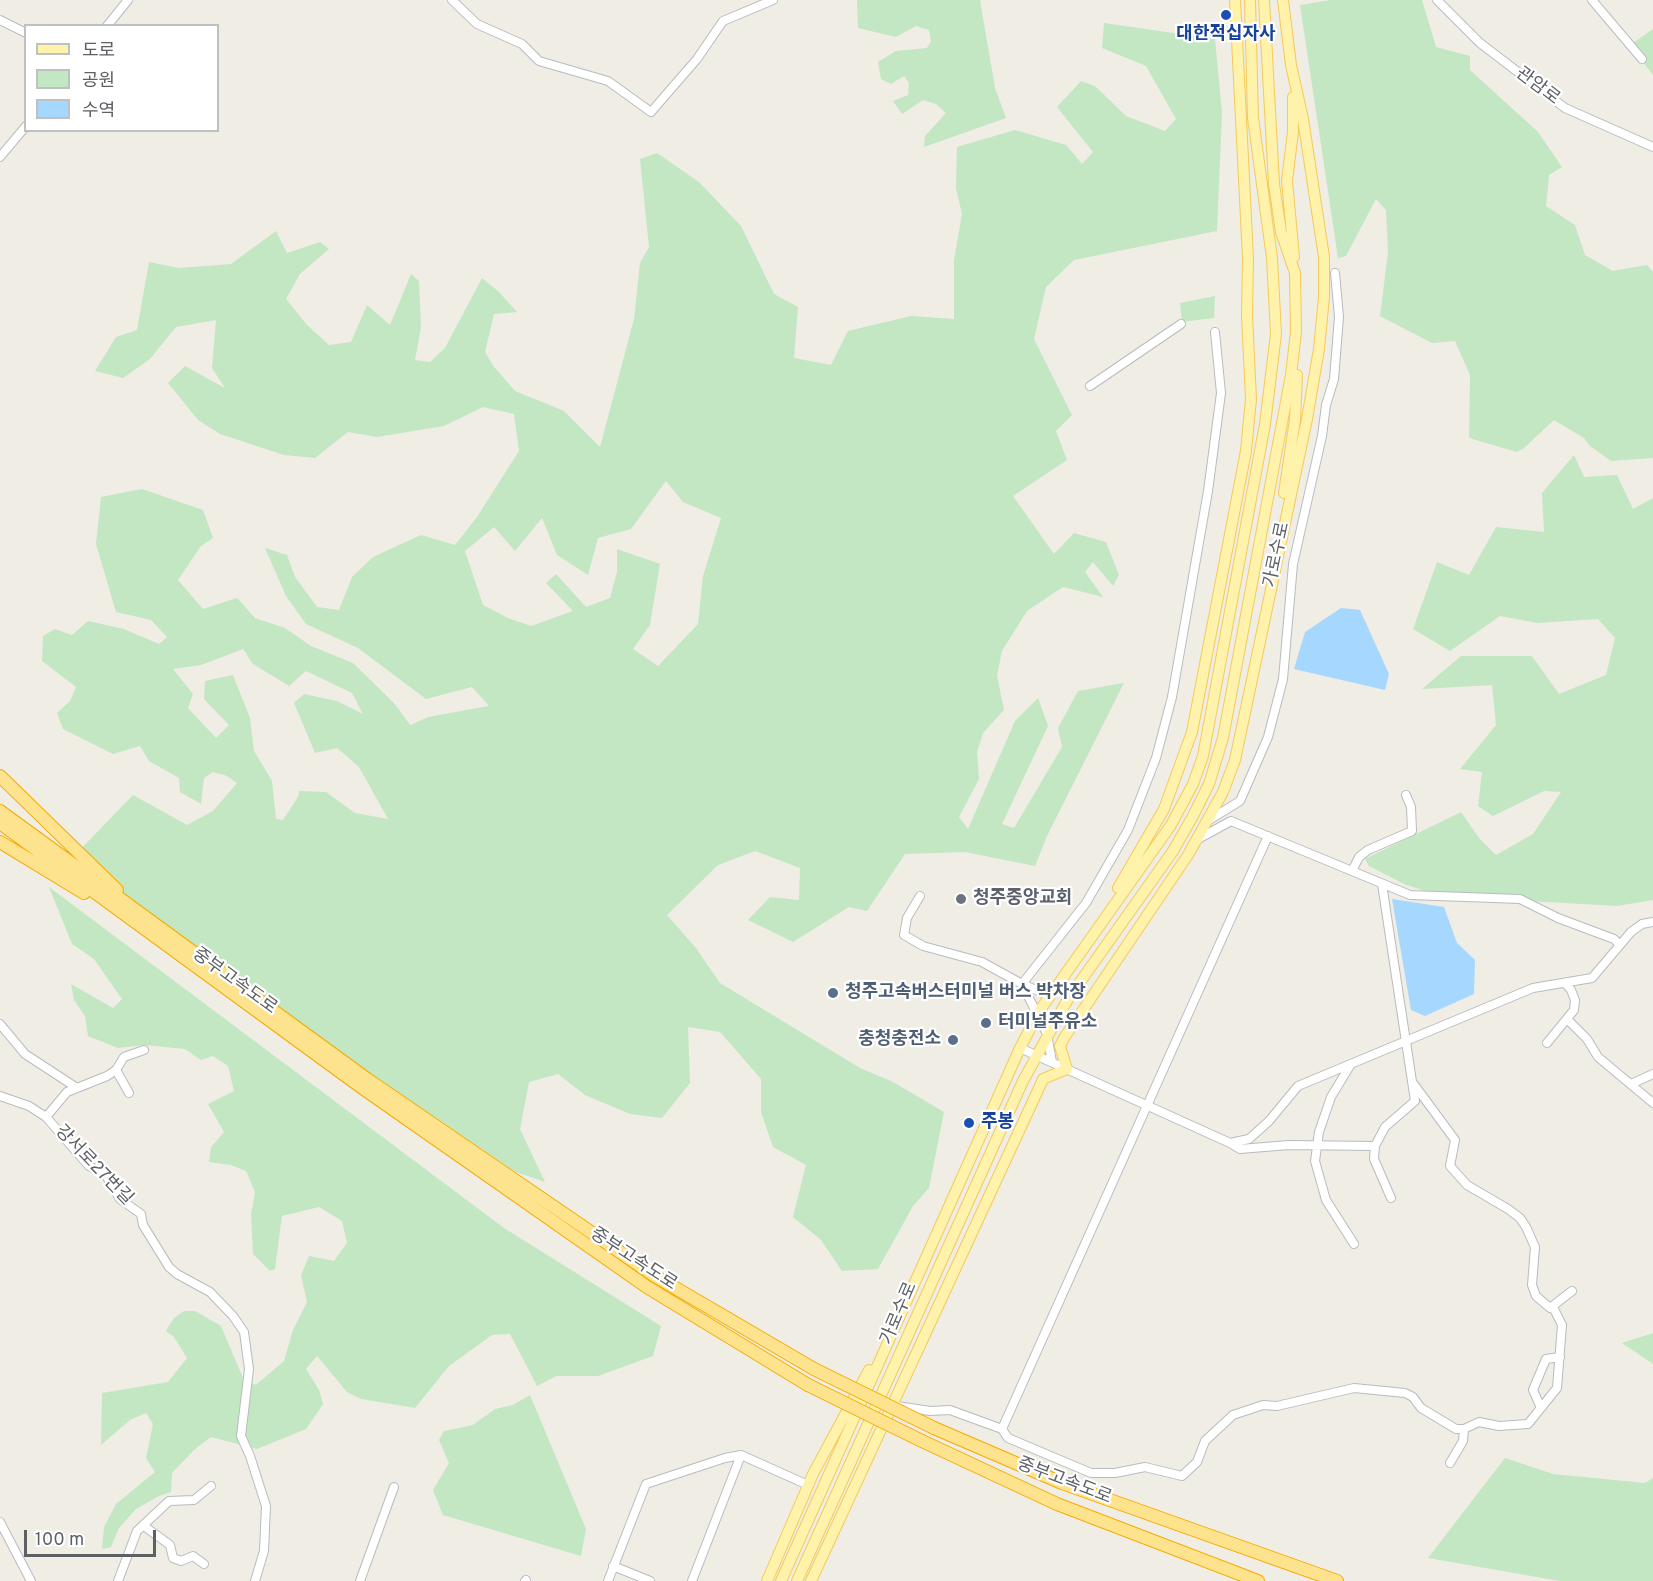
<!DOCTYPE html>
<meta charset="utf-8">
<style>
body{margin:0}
#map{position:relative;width:1653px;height:1581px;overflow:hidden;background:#f0ede5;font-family:Overpass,"Noto Sans KR",sans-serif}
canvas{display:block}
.legend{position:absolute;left:24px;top:24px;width:195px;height:108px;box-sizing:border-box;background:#fff;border:2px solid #bec0c2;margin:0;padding:8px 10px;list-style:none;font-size:18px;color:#5d6166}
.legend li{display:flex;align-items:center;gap:12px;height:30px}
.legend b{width:30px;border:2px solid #bec0c2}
.scale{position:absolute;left:24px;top:1530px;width:132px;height:27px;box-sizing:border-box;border:3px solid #5d6166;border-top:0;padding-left:8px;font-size:18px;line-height:21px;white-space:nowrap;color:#5d6166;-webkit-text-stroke:4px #fff;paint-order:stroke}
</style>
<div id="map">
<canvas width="1653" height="1581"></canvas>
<ul class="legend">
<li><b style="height:8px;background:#fff2ab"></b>도로</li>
<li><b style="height:16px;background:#c2e7c2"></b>공원</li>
<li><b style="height:16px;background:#a6d7ff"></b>수역</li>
</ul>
<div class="scale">100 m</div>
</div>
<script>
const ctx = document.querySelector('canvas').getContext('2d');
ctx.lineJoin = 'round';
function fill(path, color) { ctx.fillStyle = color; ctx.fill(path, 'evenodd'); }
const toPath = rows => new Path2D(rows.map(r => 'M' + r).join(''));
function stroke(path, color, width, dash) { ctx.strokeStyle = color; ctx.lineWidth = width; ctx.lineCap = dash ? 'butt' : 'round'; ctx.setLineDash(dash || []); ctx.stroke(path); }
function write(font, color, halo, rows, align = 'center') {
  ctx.font = font + ' Overpass,"Noto Sans KR",sans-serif'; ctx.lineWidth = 4.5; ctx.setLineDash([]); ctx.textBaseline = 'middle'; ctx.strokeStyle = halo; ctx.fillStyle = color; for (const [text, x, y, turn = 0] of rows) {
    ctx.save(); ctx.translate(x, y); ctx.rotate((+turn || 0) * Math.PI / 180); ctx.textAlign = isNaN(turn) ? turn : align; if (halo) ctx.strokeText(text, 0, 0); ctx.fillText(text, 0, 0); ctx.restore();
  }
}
const green = toPath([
 [857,0,980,0,995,88,1006,118,924,147,925,136,946,113,936,104,923,100,902,114,893,101,908,95,909,83,904,76,891,84,881,79,878,62,896,51,927,48,931,41,929,30,916,26,896,37,858,28],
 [1330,0,1422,0,1436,47,1470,56,1470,70,1538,132,1562,167,1549,175,1546,206,1575,225,1585,255,1613,271,1647,265,1653,272,1653,458,1611,461,1590,446,1584,438,1554,420,1524,448,1517,452,1469,438,1470,375,1455,341,1432,343,1380,316,1388,253,1386,210,1376,199,1346,256,1338,258,1300,5],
 [1104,23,1215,39,1222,113,1217,231,1074,260,1046,287,1034,339,1072,415,1056,431,1067,460,1013,496,1054,554,1074,533,1106,542,1119,575,1113,586,1093,562,1085,572,1103,597,1063,587,1027,611,1002,651,997,675,1004,710,983,733,977,752,979,779,959,817,968,829,1015,721,1038,698,1048,726,1002,824,1014,828,1062,747,1058,728,1078,691,1124,683,1047,836,1035,866,965,852,905,854,867,911,849,907,793,942,748,920,770,897,799,900,800,868,755,851,718,865,667,915,696,948,720,983,860,1068,893,1082,944,1112,929,1188,913,1206,878,1269,842,1271,821,1240,793,1217,806,1165,773,1147,761,1112,761,1079,720,1032,688,1027,690,1083,662,1118,630,1114,585,1095,558,1074,529,1082,520,1129,545,1182,516,1172,333,1048,73,857,133,795,187,825,213,811,237,783,227,776,213,772,204,778,201,804,180,792,179,778,149,761,140,746,113,754,63,729,57,713,70,701,76,687,42,661,43,636,55,629,72,635,88,621,124,629,159,644,167,637,151,620,116,612,96,544,101,497,142,489,203,510,213,538,201,546,178,580,203,609,237,598,255,618,285,628,311,646,353,663,394,703,410,725,428,717,489,706,472,687,426,699,358,648,306,624,286,596,265,548,287,555,295,577,317,607,339,610,352,577,373,557,421,535,455,545,477,517,519,451,514,414,483,407,444,426,377,437,348,432,315,458,284,455,220,434,198,420,168,383,185,366,225,388,212,368,216,320,176,327,150,359,123,378,95,371,116,337,137,330,149,262,179,268,231,264,276,231,287,253,320,242,329,249,300,274,286,299,307,325,329,345,351,342,367,305,390,325,411,274,419,281,421,328,415,360,430,362,445,348,482,278,499,292,517,312,494,314,485,352,494,367,515,391,564,411,600,447,634,319,640,263,649,247,640,159,657,153,699,182,741,226,774,294,798,307,794,358,831,365,848,331,911,316,954,319,954,260,962,214,956,188,957,147,1015,130,1066,145,1082,164,1093,152,1057,107,1081,81,1095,86,1126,116,1165,131,1176,119,1146,66,1102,48],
 [666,481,683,502,721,518,703,576,698,624,658,666,633,649,650,625,660,564,617,549,617,572,610,598,586,607,556,574,546,583,573,611,531,626,508,618,483,605,465,551,494,527,515,551,542,518,557,555,588,575,598,538,631,529],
 [243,649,253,664,289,686,306,671,352,693,363,714,337,701,304,694,294,703,315,753,337,748,359,767,388,819,355,813,326,792,299,791,298,797,283,820,276,819,272,781,254,751,250,718,233,675,205,681,204,699,229,725,216,738,188,708,193,694,173,669,201,665],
 [1653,29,1653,75,1630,45],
 [1215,296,1214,318,1182,322,1180,303],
 [1574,455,1584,477,1617,475,1633,509,1653,498,1653,900,1617,906,1440,896,1404,884,1369,866,1365,859,1461,812,1479,838,1496,855,1533,834,1561,792,1544,791,1493,816,1478,806,1482,772,1460,769,1496,725,1492,685,1422,689,1461,656,1532,656,1559,694,1606,675,1615,638,1598,619,1537,623,1500,616,1450,651,1413,629,1437,562,1469,575,1496,527,1544,532,1542,493],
 [49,887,504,1228,661,1326,653,1356,598,1376,556,1376,537,1386,510,1334,492,1335,449,1366,415,1408,361,1399,347,1392,317,1356,306,1369,319,1390,323,1404,306,1429,257,1449,211,1437,195,1449,172,1473,171,1492,159,1496,136,1509,119,1528,111,1547,102,1549,104,1527,116,1504,155,1472,146,1458,153,1424,146,1413,130,1420,101,1445,102,1393,168,1382,187,1358,174,1337,166,1331,174,1318,184,1311,195,1311,221,1326,243,1378,256,1385,284,1361,293,1330,307,1302,301,1275,309,1256,334,1261,347,1243,342,1221,319,1207,282,1216,275,1269,270,1271,253,1254,251,1215,255,1192,246,1171,231,1165,209,1162,211,1147,224,1132,208,1104,234,1091,228,1066,213,1056,201,1060,185,1049,144,1045,118,1048,88,1036,85,1016,74,1000,71,984,113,1008,122,999,94,959,72,944],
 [1653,1333,1653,1364,1622,1343],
 [530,1395,586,1529,581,1556,443,1515,433,1490,449,1463,439,1440,444,1431,473,1425,495,1409,513,1405],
 [1505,1458,1553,1474,1645,1483,1653,1478,1653,1581,1560,1581,1428,1558]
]);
const water = toPath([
 [1341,608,1360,610,1389,674,1385,690,1294,669,1305,632],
 [1392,899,1444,907,1457,943,1475,960,1474,994,1425,1016,1411,1010]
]);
const minor = toPath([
 [452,0,477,24,522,44,539,61,608,81,651,112,697,59,723,21,773,0],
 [1437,0,1480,43,1565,108,1653,147],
 [1592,0,1642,59],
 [0,20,26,33],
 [107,26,128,0],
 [0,157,26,126],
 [1090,386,1181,324],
 [1209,820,1240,801,1268,737,1283,679,1293,564,1322,436,1326,405,1334,379,1339,317,1335,273],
 [1198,839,1231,821,1410,895,1520,899,1558,918,1614,939,1620,945],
 [1352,871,1359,857,1368,850,1412,831,1411,807,1406,795],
 [1382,884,1415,1101,1385,1127,1375,1146,1374,1159,1391,1198],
 [920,896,907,918,904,935,923,946,982,962,1022,984,1047,1034,1052,1062],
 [1050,996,1022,984,1086,903,1128,830,1156,758,1172,697,1208,491,1221,393,1215,332],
 [1568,1020,1587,1039,1598,1057,1653,1103],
 [0,1024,25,1054,77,1088],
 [1547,1043,1574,1010,1575,1000,1571,990,1565,983],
 [1020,1048,1230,1143,1249,1139,1269,1121,1298,1086,1533,988,1592,978,1631,932,1642,924,1653,922],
 [1351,1064,1331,1097,1319,1132,1315,1161,1326,1200,1354,1244],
 [116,1070,129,1093],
 [1413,1083,1455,1140,1450,1166,1467,1185,1508,1209,1520,1218,1526,1227,1535,1247,1532,1285,1536,1296,1550,1308,1572,1291],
 [1631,1084,1653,1074],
 [0,1096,29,1106,46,1117,89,1166,105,1174,120,1199,141,1214,143,1225,169,1267,177,1274,210,1292,233,1316,244,1332,249,1369,241,1436,250,1456,266,1506,264,1551,255,1581],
 [46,1117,67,1092,107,1076,116,1070,124,1057,144,1050],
 [1230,1143,1240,1149,1289,1145,1375,1146],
 [897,1406,930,1411,950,1410,1002,1429,1008,1438,1091,1473,1115,1473,1145,1467,1182,1476,1197,1462,1205,1441,1233,1415,1263,1405,1277,1406,1354,1388,1405,1393,1413,1397,1421,1408,1456,1429,1464,1429,1479,1422,1499,1426,1528,1424,1557,1388,1562,1325,1553,1307],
 [1541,1408,1533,1390,1546,1359,1560,1357],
 [1002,1429,1268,836],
 [1450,1463,1463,1441,1464,1429],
 [0,1522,31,1581],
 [144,1526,170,1545,173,1558,181,1561,193,1556,204,1564],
 [613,1566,650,1581],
 [118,1581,137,1531,169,1501,194,1500,211,1486],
 [360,1581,394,1487],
 [525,1581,526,1580],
 [608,1581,646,1484,725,1458,741,1455,808,1485],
 [692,1581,741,1455]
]);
const major = toPath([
 [1293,97,1293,132,1287,181,1294,257],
 [1284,493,1295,420,1297,375],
 [1118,888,1164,809,1192,732,1246,451,1251,399,1247,316,1248,258,1235,0],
 [767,1581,813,1474,869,1370],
 [781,1581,1020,1048,1040,1010,1171,825,1193,784,1203,756,1265,424,1276,334,1272,258,1253,118,1250,0],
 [797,1581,1023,1081,1068,999,1173,851,1193,816,1209,784,1223,738,1291,375,1296,332,1295,273,1281,232,1274,184,1264,0],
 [811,1581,1039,1088,1043,1079,1067,1069,1060,1046,1064,1038,1188,855,1223,792,1235,760,1307,419,1319,349,1324,297,1324,257,1303,119,1291,65,1283,0]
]);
const highway = toPath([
 [0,776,117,890],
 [0,811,367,1079,655,1276,814,1369],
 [0,823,361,1087,647,1287,808,1385],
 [0,842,84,893],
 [934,1428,1062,1483,1337,1581],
 [922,1441,1057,1504,1258,1581]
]);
const highwayBridge = toPath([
 [814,1369,934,1428],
 [808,1385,922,1441]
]);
const markers = [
 [1226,15,6,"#1a4fb4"],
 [961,899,6,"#6b7280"],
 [833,993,6,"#5c6f8a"],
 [986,1023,6,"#5c6f8a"],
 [953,1040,6,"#5c6f8a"],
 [969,1123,6,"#1a4fb4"]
];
const transitNames = [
 ["대한적십자사",1226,35],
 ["주봉",981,1123,"left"]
];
const streetNames = [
 ["관암로",1537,87,37],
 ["가로수로",1278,555,-78],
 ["중부고속도로",234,982,36],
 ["강서로27번길",93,1166,46],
 ["중부고속도로",633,1260,33],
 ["가로수로",900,1314,-67],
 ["중부고속도로",1064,1482,21]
];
const worshipNames = [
 ["청주중앙교회",973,899]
];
const serviceNames = [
 ["청주고속버스터미널 버스 박차장",845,993],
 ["터미널주유소",998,1023],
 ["충청충전소",941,1040,"right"]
];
fill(green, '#c2e7c2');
fill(water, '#a6d7ff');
stroke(minor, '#b8bbbf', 10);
stroke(major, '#f4ca5a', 12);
stroke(highway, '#f5ab00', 14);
stroke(minor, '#fff', 8);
stroke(major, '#fff2ab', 10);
stroke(highway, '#fee38e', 12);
stroke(highwayBridge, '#f5ab00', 14, []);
stroke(highwayBridge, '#fee38e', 12);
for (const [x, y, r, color] of markers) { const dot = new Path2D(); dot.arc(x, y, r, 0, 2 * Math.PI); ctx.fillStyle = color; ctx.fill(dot); stroke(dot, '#fff', 2); }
write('bold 18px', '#164399', '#fff', transitNames);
write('18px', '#5d6166', '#fff', streetNames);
write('bold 18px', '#5b616d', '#fff', worshipNames, 'left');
write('bold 18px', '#4e5e75', '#fff', serviceNames, 'left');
</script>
